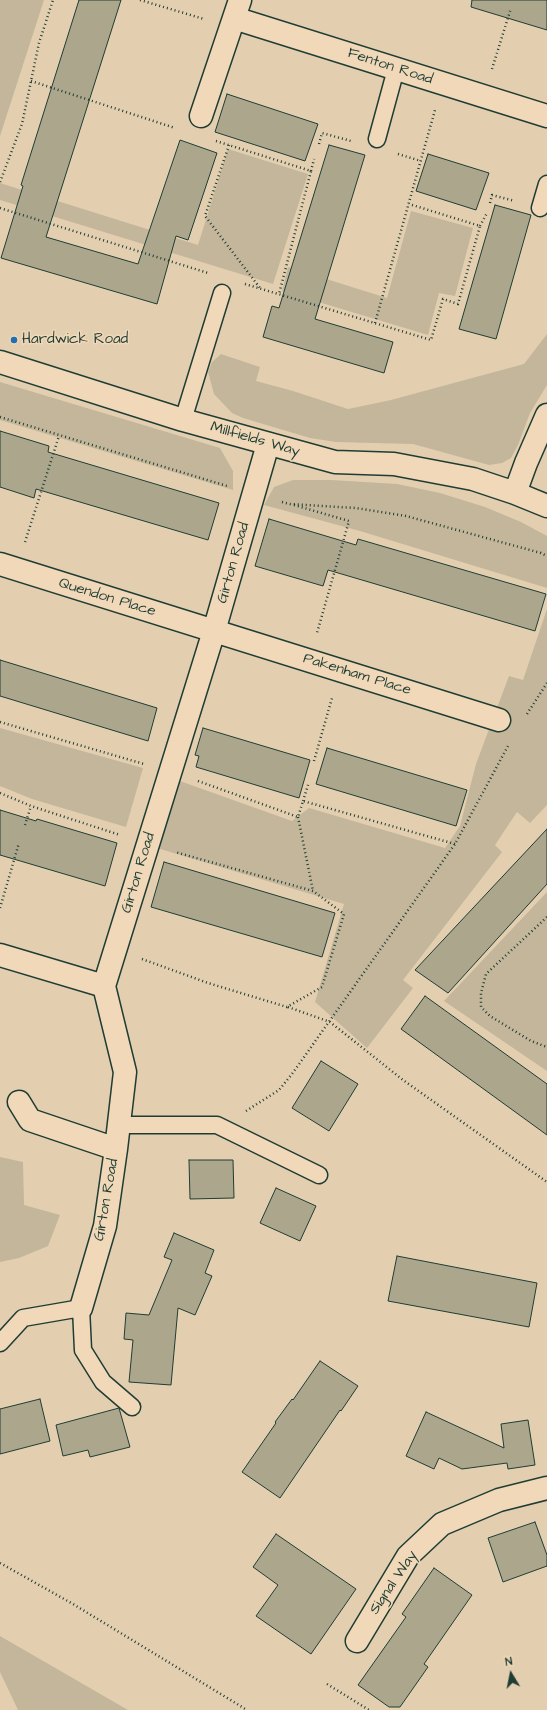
<!DOCTYPE html>
<style>
body{margin:0}
#map{position:relative;width:547px;height:1710px;overflow:hidden;background:#e3cfb0;font-family:"Architects Daughter",sans-serif}
canvas{display:block}
.north{position:absolute;left:491px;top:1654px;width:40px;height:40px;-webkit-text-stroke:3px #f0d8b8;paint-order:stroke;rotate:350deg;font-size:11px;font-weight:700;line-height:16px;text-align:center;color:#1f3d34}
.north::after{content:'';display:block;margin:auto;width:14px;height:18px;background:#1f3d34;clip-path:polygon(50% 0,100% 100%,50% 72%,0 100%)}
</style>
<div id="map">
<canvas width="547" height="1710"></canvas>
<div class="north">N</div>
</div>
<script>
const ctx = document.querySelector('canvas').getContext('2d');
ctx.lineJoin = 'round';
function fill(path, color) { ctx.fillStyle = color; ctx.fill(path, 'evenodd'); }
const toPath = rows => new Path2D(rows.map(r => 'M' + r).join(''));
function stroke(path, color, width, dash) { ctx.strokeStyle = color; ctx.lineWidth = width; ctx.lineCap = dash ? 'butt' : 'round'; ctx.setLineDash(dash || []); ctx.stroke(path); }
function write(font, color, halo, rows, align = 'center') {
  ctx.font = font + ' "Architects Daughter",sans-serif'; ctx.lineWidth = 3; ctx.setLineDash([]); ctx.textBaseline = 'middle'; ctx.strokeStyle = halo; ctx.fillStyle = color; for (const [text, x, y, turn = 0] of rows) {
    ctx.save(); ctx.translate(x, y); ctx.rotate((+turn || 0) * Math.PI / 180); ctx.textAlign = isNaN(turn) ? turn : align; if (halo) ctx.strokeText(text, 0, 0); ctx.fillText(text, 0, 0); ctx.restore();
  }
}
const green = toPath([
 [0,0,44,0,0,136],
 [228,149,308,174,273,284,0,200,0,183,198,245],
 [411,211,473,228,455,296,439,293,428,335,282,291,288,267,387,298],
 [547,334,547,385,530,413,518,445,511,458,502,463,489,465,413,444,336,442,310,438,243,418,232,413,214,394,208,372,212,362,221,354,260,367,256,381,293,391,348,409,391,400,524,364],
 [0,382,220,448,233,471,233,490,0,420],
 [293,480,331,480,397,484,440,493,485,507,521,522,547,536,547,588,360,531,264,505,274,487],
 [547,609,547,805,530,823,517,812,495,845,502,852,403,980,413,988,367,1048,315,1002,344,904,157,848,177,780,292,821,309,808,445,848,460,826,476,764,509,676,523,680],
 [0,728,143,768,126,827,32,799,0,786],
 [547,892,547,1071,444,1001],
 [0,1157,23,1162,24,1205,60,1215,48,1246,19,1258,0,1262],
 [0,1636,128,1710,18,1710,0,1672]
]);
const building = toPath([
 [79,0,121,0,46,237,138,264,180,140,217,153,188,240,176,236,157,304,1,258,23,186,21,185,79,0],
 [472,0,547,0,547,30,471,7,472,0],
 [227,94,318,124,305,161,215,132,227,94],
 [329,145,365,155,315,319,393,342,384,373,263,337,272,306,279,308,329,145],
 [428,154,489,173,476,210,416,191,428,154],
 [495,205,531,215,496,339,459,329,495,205],
 [0,431,49,446,48,452,219,503,208,540,36,489,34,498,0,487,0,431],
 [269,519,356,545,358,539,546,594,535,631,328,570,323,586,255,566,269,519],
 [0,660,157,708,148,741,0,696,0,660],
 [203,728,310,760,299,798,196,767,199,756,195,755,203,728],
 [327,748,467,790,456,826,316,784,327,748],
 [0,810,36,821,37,819,117,843,105,886,0,855,0,810],
 [547,829,547,884,448,993,415,970,547,829],
 [164,862,335,913,322,957,151,907,164,862],
 [425,996,547,1084,547,1135,401,1029,425,996],
 [321,1061,358,1084,329,1131,292,1108,321,1061],
 [189,1160,233,1160,234,1198,190,1199,189,1160],
 [276,1188,316,1206,300,1241,260,1223,276,1188],
 [174,1233,214,1250,205,1273,212,1276,195,1315,178,1308,171,1385,129,1382,133,1340,124,1339,126,1313,149,1315,172,1260,164,1257,174,1233],
 [397,1256,537,1283,529,1327,388,1301,397,1256],
 [320,1361,358,1386,341,1411,340,1410,280,1498,242,1472,276,1423,275,1422,292,1399,293,1400,320,1361],
 [40,1399,50,1441,0,1454,0,1409,40,1399],
 [119,1408,130,1447,90,1457,88,1450,63,1456,56,1425,119,1408],
 [426,1412,504,1448,501,1424,528,1420,535,1465,508,1469,507,1463,462,1469,439,1458,434,1469,406,1456,426,1412],
 [535,1522,547,1555,547,1566,503,1582,488,1538,535,1522],
 [276,1534,356,1589,311,1654,256,1616,278,1585,253,1567,276,1534],
 [434,1568,472,1595,424,1664,428,1667,400,1707,389,1707,358,1685,406,1617,402,1614,434,1568]
]);
const path = toPath([
 [140,0,204,19],
 [492,69,511,8],
 [31,81,175,128],
 [216,141,311,171,279,294],
 [319,144,322,133,351,141],
 [229,145,205,216,260,288],
 [398,154,421,161],
 [311,171,314,159],
 [0,182,22,124,39,43,53,0],
 [490,203,492,195,515,201],
 [0,208,208,273],
 [480,226,487,213],
 [245,284,431,340,443,299,458,304,480,226,409,204],
 [375,323,435,110],
 [0,417,227,486],
 [282,502,290,504,356,508,406,516,541,553,547,556],
 [294,505,349,521,317,633],
 [25,542,59,436],
 [527,714,547,683],
 [0,722,144,764],
 [314,761,332,698],
 [198,781,298,817,303,801,455,844],
 [0,793,31,806,120,835],
 [303,801,309,782],
 [298,817,313,891],
 [25,825,31,806],
 [0,908,19,843],
 [547,917,486,974,481,993,481,1007,490,1016,531,1041,547,1047],
 [142,959,208,983,287,1007,322,987,344,914,313,891,175,852],
 [288,1007,330,1022,403,1080,547,1182],
 [246,1111,279,1090,292,1074,455,844,508,746],
 [0,1563,73,1604,247,1710],
 [327,1684,369,1710]
]);
const service = toPath([
 [377,139,396,69],
 [540,208,547,184],
 [183,420,222,293],
 [119,1125,217,1125,319,1175],
 [0,1343,23,1318,81,1308,83,1350,103,1382,132,1407]
]);
const minor = toPath([
 [234,18,547,116],
 [201,116,240,0],
 [0,564,499,720],
 [0,955,104,986],
 [19,1102,30,1120,116,1149],
 [81,1308,105,1226,116,1149,125,1072,104,986,214,631,268,444],
 [357,1641,408,1556,442,1524,499,1500,547,1488]
]);
const tertiary = toPath([
 [0,362,183,420,335,462,394,464,473,479,515,493,547,506],
 [515,493,526,463,547,415]
]);
const markers = [
 [14,340,4,"#1f6fb2"]
];
const streetNames = [
 ["Fenton Road",390,67,18],
 ["Millfields Way",255,440,16],
 ["Girton Road",234,563,-74],
 ["Quendon Place",107,598,17],
 ["Pakenham Place",357,675,17],
 ["Girton Road",139,873,-73],
 ["Girton Road",107,1200,-80],
 ["Signal Way",394,1583,-56]
];
const poiNames = [
 ["Hardwick Road",22,340]
];
fill(green, '#c3b69b');
fill(building, '#aca68d');
stroke(building, '#1f3d34', 1);
stroke(service, '#1f3d34', 19);
stroke(minor, '#1f3d34', 25);
stroke(tertiary, '#1f3d34', 25);
stroke(path, '#1f3d34', 2.5, [1, 3]);
stroke(service, '#f0d8b8', 16);
stroke(minor, '#f0d8b8', 22);
stroke(tertiary, '#f0d8b8', 22);
for (const [x, y, r, color] of markers) { const dot = new Path2D(); dot.arc(x, y, r, 0, 2 * Math.PI); ctx.fillStyle = color; ctx.fill(dot); stroke(dot, '#f0d8b8', 1.5); }
write('15px', '#1f3d34', '#f0d8b8', streetNames);
write('15px', '#1f3d34', '#f0d8b8', poiNames, 'left');
</script>
